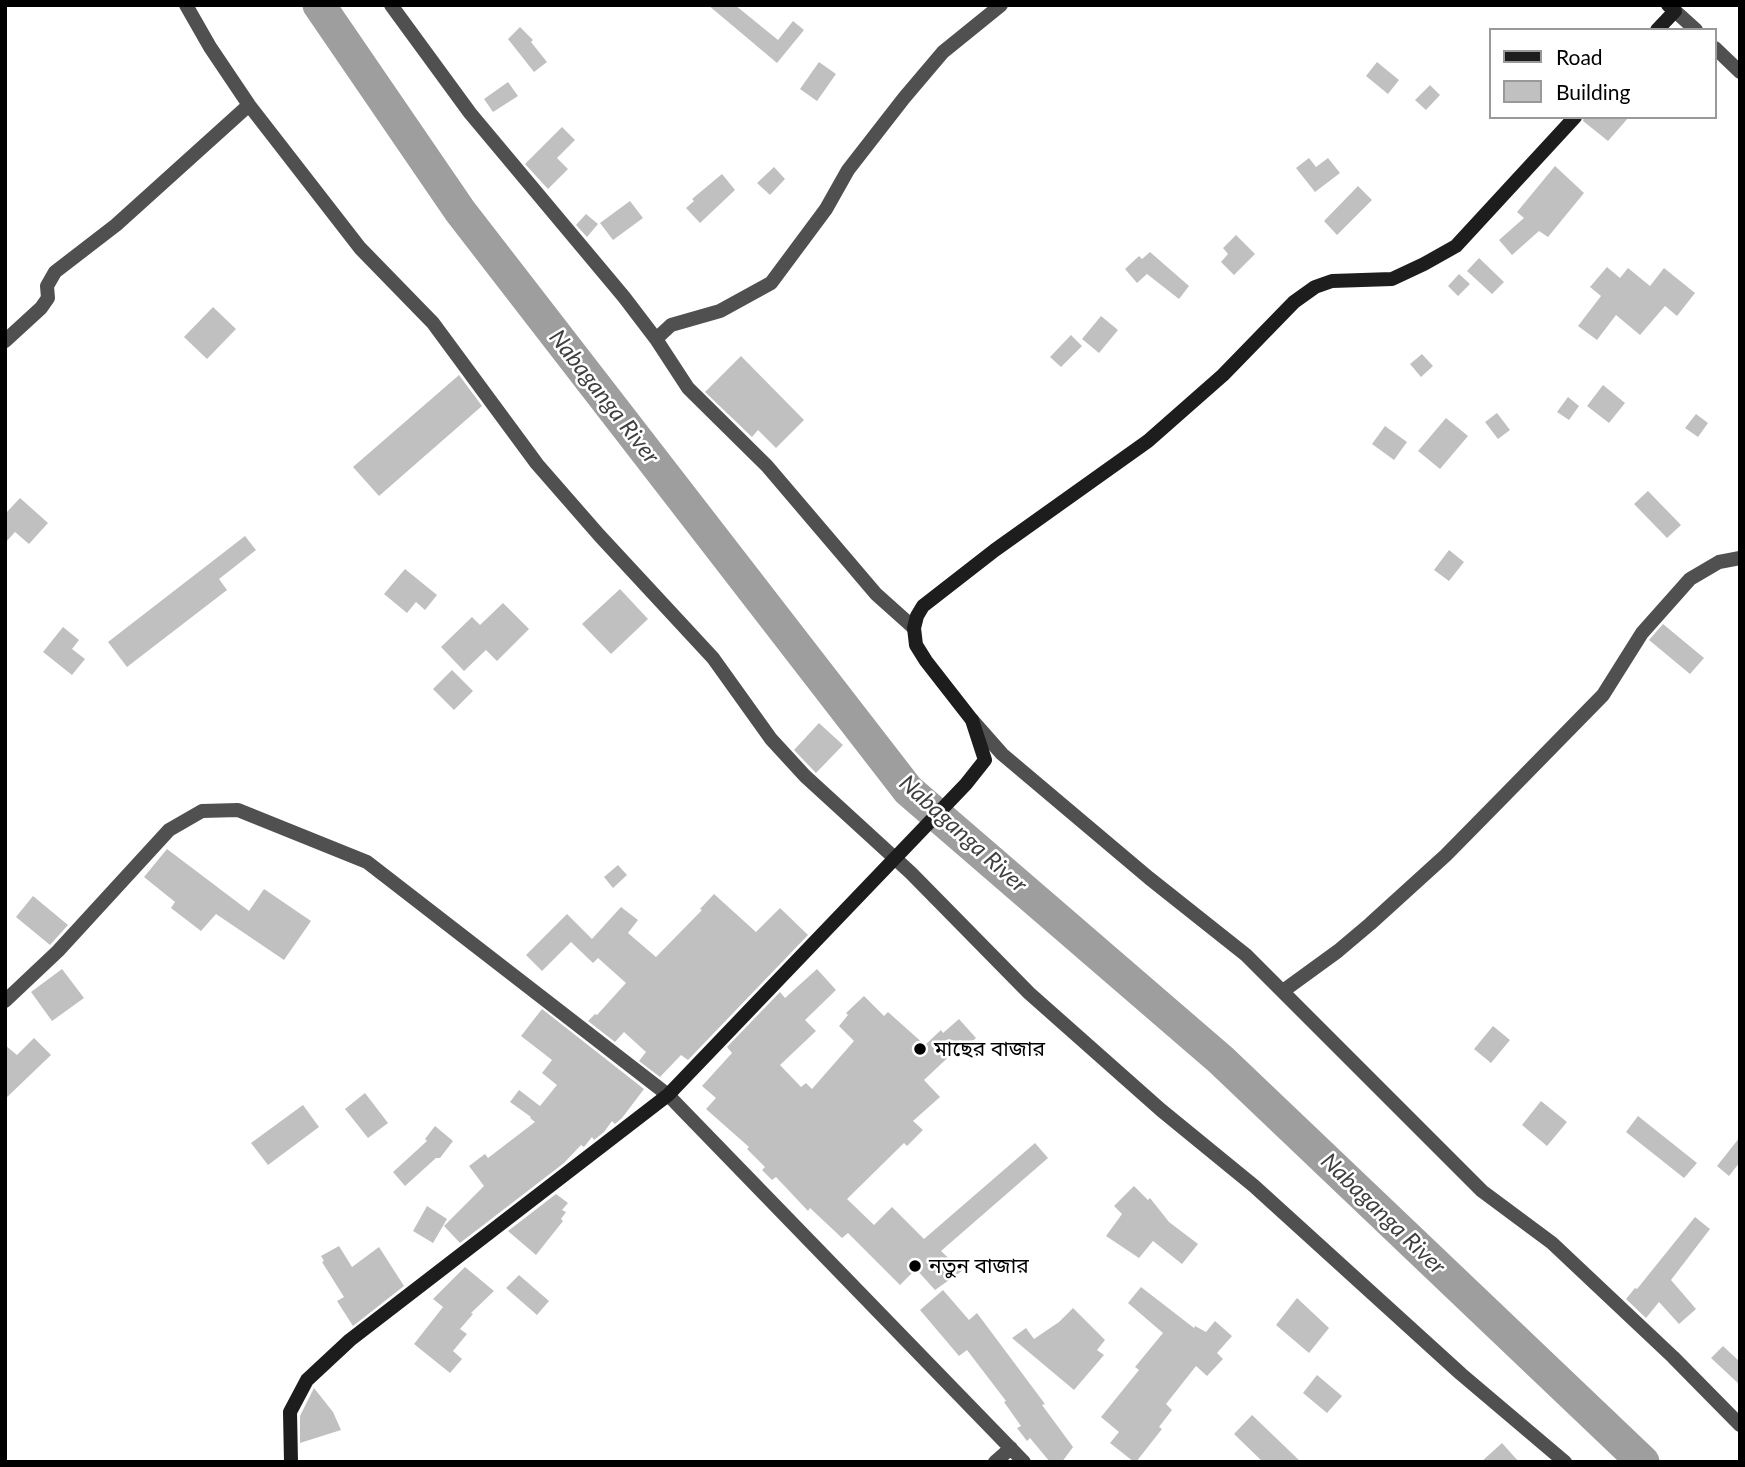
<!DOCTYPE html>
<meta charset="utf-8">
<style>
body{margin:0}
#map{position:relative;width:1745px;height:1467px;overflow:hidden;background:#fff;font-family:Lato,sans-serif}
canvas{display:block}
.frame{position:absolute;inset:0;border:7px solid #000;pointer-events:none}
.legend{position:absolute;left:1489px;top:28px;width:228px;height:91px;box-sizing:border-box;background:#fff;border:2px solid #999;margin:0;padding:9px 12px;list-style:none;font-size:21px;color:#000}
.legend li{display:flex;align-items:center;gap:14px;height:35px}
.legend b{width:35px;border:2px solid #999}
</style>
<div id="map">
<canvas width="1745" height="1467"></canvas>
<div class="frame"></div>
<ul class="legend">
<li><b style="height:9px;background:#1d1d1d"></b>Road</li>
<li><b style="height:19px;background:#c0c0c0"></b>Building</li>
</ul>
</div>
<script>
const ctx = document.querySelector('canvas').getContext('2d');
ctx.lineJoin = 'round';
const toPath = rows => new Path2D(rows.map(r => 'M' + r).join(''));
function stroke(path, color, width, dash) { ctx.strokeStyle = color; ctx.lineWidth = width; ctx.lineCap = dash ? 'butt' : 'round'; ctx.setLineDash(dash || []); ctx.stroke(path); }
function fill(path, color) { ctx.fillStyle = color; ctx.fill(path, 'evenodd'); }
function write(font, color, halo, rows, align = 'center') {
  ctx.font = font + ' Lato,"Noto Sans Bengali",sans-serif'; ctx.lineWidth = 5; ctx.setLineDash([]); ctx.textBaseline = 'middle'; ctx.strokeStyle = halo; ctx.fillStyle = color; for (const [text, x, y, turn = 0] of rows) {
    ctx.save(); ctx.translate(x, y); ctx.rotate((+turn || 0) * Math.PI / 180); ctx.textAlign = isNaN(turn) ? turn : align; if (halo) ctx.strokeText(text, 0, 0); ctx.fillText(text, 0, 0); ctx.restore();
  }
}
const river = toPath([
 [319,5,460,211,908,790,1221,1060,1643,1462]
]);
const building = toPath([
 [708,5,735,5,778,40,793,21,804,30,777,63],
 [520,27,533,40,531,42,547,62,534,72,508,39],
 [819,62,836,74,817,101,800,89],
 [1377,62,1399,80,1388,94,1366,76],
 [508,82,518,96,493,112,484,99],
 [1430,85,1440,95,1426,110,1415,100],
 [1584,117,1629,117,1608,141,1583,121],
 [562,127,575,140,557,158,568,169,548,189,525,164],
 [1309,158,1316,167,1328,158,1340,173,1315,192,1296,168],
 [1555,166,1584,193,1548,237,1539,231,1512,255,1499,240,1524,218,1517,212],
 [774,167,785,179,770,195,757,183],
 [722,174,735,190,700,223,686,208,694,201,692,199],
 [1358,186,1372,200,1337,235,1324,221],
 [630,201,643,218,613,240,600,223],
 [586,214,598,224,587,237,576,225],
 [1236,235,1255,254,1234,275,1221,262,1228,254,1223,248],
 [1150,252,1189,286,1179,299,1147,274,1137,283,1125,269,1139,256,1142,259],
 [1479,258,1504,282,1492,294,1467,271],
 [1607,267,1620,278,1628,268,1650,286,1664,268,1695,293,1677,316,1665,306,1640,335,1616,315,1597,340,1578,326,1601,296,1590,287],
 [1459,274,1470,284,1458,296,1448,286],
 [213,307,236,329,207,359,184,337],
 [1101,316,1118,330,1099,353,1082,339],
 [1071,335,1082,346,1061,367,1050,357],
 [1422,354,1433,366,1421,377,1410,364],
 [741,356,804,420,776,448,758,430,752,437,705,392],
 [459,375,482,406,379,496,353,467],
 [1603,385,1625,403,1609,423,1587,406],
 [1568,397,1579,406,1569,420,1557,412],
 [1497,413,1510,430,1498,439,1485,422],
 [1696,414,1708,423,1698,437,1685,428],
 [1446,418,1468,436,1440,469,1418,451],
 [1385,426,1407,442,1394,460,1372,444],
 [1648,491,1681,525,1667,538,1634,504],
 [20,498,48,523,29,544,15,532,5,543,5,514],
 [245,536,256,550,219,579,227,590,127,667,108,642],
 [1449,550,1464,562,1449,581,1434,570],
 [405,569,437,595,425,610,416,602,407,613,384,594],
 [620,589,648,619,611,654,582,624],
 [503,603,529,629,497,661,486,650,464,671,441,647,472,617,480,625],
 [1663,624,1704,658,1690,674,1649,640],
 [63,627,79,640,72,649,85,659,72,675,43,652],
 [452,670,473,691,454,710,433,689],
 [819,723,843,745,816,773,794,750],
 [167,849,249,911,264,889,311,921,284,960,216,914,201,931,171,908,175,902,144,877],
 [618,865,627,875,613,888,604,877],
 [714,894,756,932,780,908,808,935,688,1060,681,1055,660,1077,639,1061,646,1052,624,1032,615,1042,588,1021,595,1014,597,1015,626,983,598,958,593,963,571,942,542,971,526,955,567,914,592,939,621,907,638,920,628,933,656,957,702,910,700,909],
 [33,896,68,925,50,945,16,917],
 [62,969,84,998,52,1021,31,992],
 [817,969,836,990,805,1020,816,1031,780,1065,801,1087,806,1083,812,1089,854,1041,839,1026,848,1015,846,1013,864,996,884,1016,888,1012,925,1045,941,1030,943,1033,959,1019,976,1038,961,1052,958,1048,924,1080,940,1097,913,1121,923,1130,907,1146,904,1143,847,1199,874,1225,892,1207,924,1239,1035,1143,1048,1158,941,1251,962,1271,935,1290,916,1269,900,1285,848,1233,842,1238,810,1208,808,1211,776,1177,772,1180,762,1170,765,1167,747,1149,749,1147,706,1109,716,1098,702,1086,732,1053,727,1047,780,992,785,998],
 [542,1009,644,1089,622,1118,615,1124,612,1121,604,1132,594,1140,592,1137,584,1147,581,1145,564,1163,460,1243,444,1226,484,1186,469,1166,485,1154,488,1158,535,1122,530,1118,531,1117,510,1102,519,1090,540,1106,557,1085,542,1073,552,1060,521,1036],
 [1493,1026,1510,1040,1491,1063,1474,1049],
 [34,1038,51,1055,5,1099,5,1045,17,1055],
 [365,1093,388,1123,368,1138,345,1109],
 [1541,1101,1567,1122,1547,1146,1522,1125],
 [303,1105,319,1127,268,1165,251,1143],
 [1638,1116,1697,1163,1684,1178,1626,1132],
 [435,1126,453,1141,440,1158,436,1158,405,1186,393,1172,427,1141,425,1139],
 [1740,1137,1740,1162,1729,1176,1717,1166],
 [1134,1186,1148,1200,1150,1198,1169,1222,1198,1244,1182,1264,1153,1241,1139,1258,1106,1236,1122,1214,1114,1206],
 [556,1194,568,1203,562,1210,566,1212,561,1219,563,1221,536,1255,508,1231],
 [427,1206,447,1219,433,1243,413,1231],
 [1695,1217,1710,1229,1671,1280,1696,1309,1679,1324,1659,1302,1646,1318,1626,1299,1635,1288,1637,1289],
 [339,1246,352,1267,379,1247,404,1286,353,1326,337,1301,344,1297,322,1262,324,1261,321,1256],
 [465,1267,494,1291,471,1313,473,1314,460,1329,467,1334,453,1351,462,1359,450,1373,414,1344,443,1307,433,1299],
 [519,1275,549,1301,537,1315,506,1288],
 [1141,1287,1194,1328,1195,1326,1206,1332,1215,1321,1232,1336,1217,1353,1223,1359,1207,1376,1196,1366,1166,1404,1172,1410,1159,1427,1162,1429,1136,1462,1134,1462,1110,1443,1119,1432,1101,1417,1139,1370,1135,1367,1163,1333,1128,1303],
 [943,1290,969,1320,977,1313,1045,1404,1042,1405,1073,1447,1062,1462,1050,1462,1030,1438,1027,1441,1017,1428,1021,1426,1004,1402,1006,1401,967,1350,959,1356,920,1310],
 [1297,1298,1329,1328,1309,1353,1276,1325],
 [1073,1308,1105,1340,1097,1350,1104,1355,1074,1390,1012,1338,1026,1328,1034,1339,1059,1322],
 [1723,1346,1740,1362,1740,1385,1711,1358],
 [1317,1375,1342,1396,1327,1413,1303,1393],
 [314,1388,333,1412,341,1430,300,1443,300,1416],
 [1252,1415,1301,1462,1263,1462,1234,1434],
 [1502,1443,1519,1462,1481,1462]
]);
const street = toPath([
 [186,5,210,47,249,105,360,248,433,323,537,464,599,535,713,658,771,739,805,776,911,873,1029,993,1161,1110,1254,1186,1461,1374,1565,1462],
 [391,5,470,113,624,297,656,339,688,388,767,466,876,594,914,628],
 [1675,11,1696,30],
 [1715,48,1740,72],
 [656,339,671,325,720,311,771,283,826,209,848,170,904,98,943,52,1001,5],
 [5,341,41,308,48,298,47,286,55,272,116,225,249,105],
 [972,720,1002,754,1149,878,1246,955,1482,1191,1552,1243,1673,1357,1740,1425],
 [1283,991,1338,951,1370,924,1446,855,1507,793,1603,695,1642,633,1690,579,1719,562,1740,558],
 [5,1001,58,951,169,830,202,811,238,810,367,862,668,1095,1024,1462],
 [995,1462,1011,1448]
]);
const secondary = toPath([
 [1657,30,1675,11,1668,5],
 [291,1462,290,1412,307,1380,350,1340,668,1095,966,784,985,760,972,720,926,661,916,645,914,628,917,616,923,606,995,550,1148,441,1223,375,1294,302,1315,287,1332,281,1392,279,1424,264,1456,246,1575,117]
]);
const markers = [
 [920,1049,7,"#000"],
 [915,1266,7,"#000"]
];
const poiNames = [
 ["মাছের বাজার",934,1049],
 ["নতুন বাজার",929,1266]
];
const waterNames = [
 ["Nabaganga River",604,397,52],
 ["Nabaganga River",963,834,42],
 ["Nabaganga River",1383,1214,44]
];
stroke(river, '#9e9e9e', 33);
fill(building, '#c0c0c0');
stroke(street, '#505050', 14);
stroke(secondary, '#1d1d1d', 14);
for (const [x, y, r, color] of markers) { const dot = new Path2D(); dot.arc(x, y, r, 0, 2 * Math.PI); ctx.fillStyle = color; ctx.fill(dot); stroke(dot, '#fff', 2.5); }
write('21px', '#000', '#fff', poiNames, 'left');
write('italic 23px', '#3f3f3f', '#fff', waterNames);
</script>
